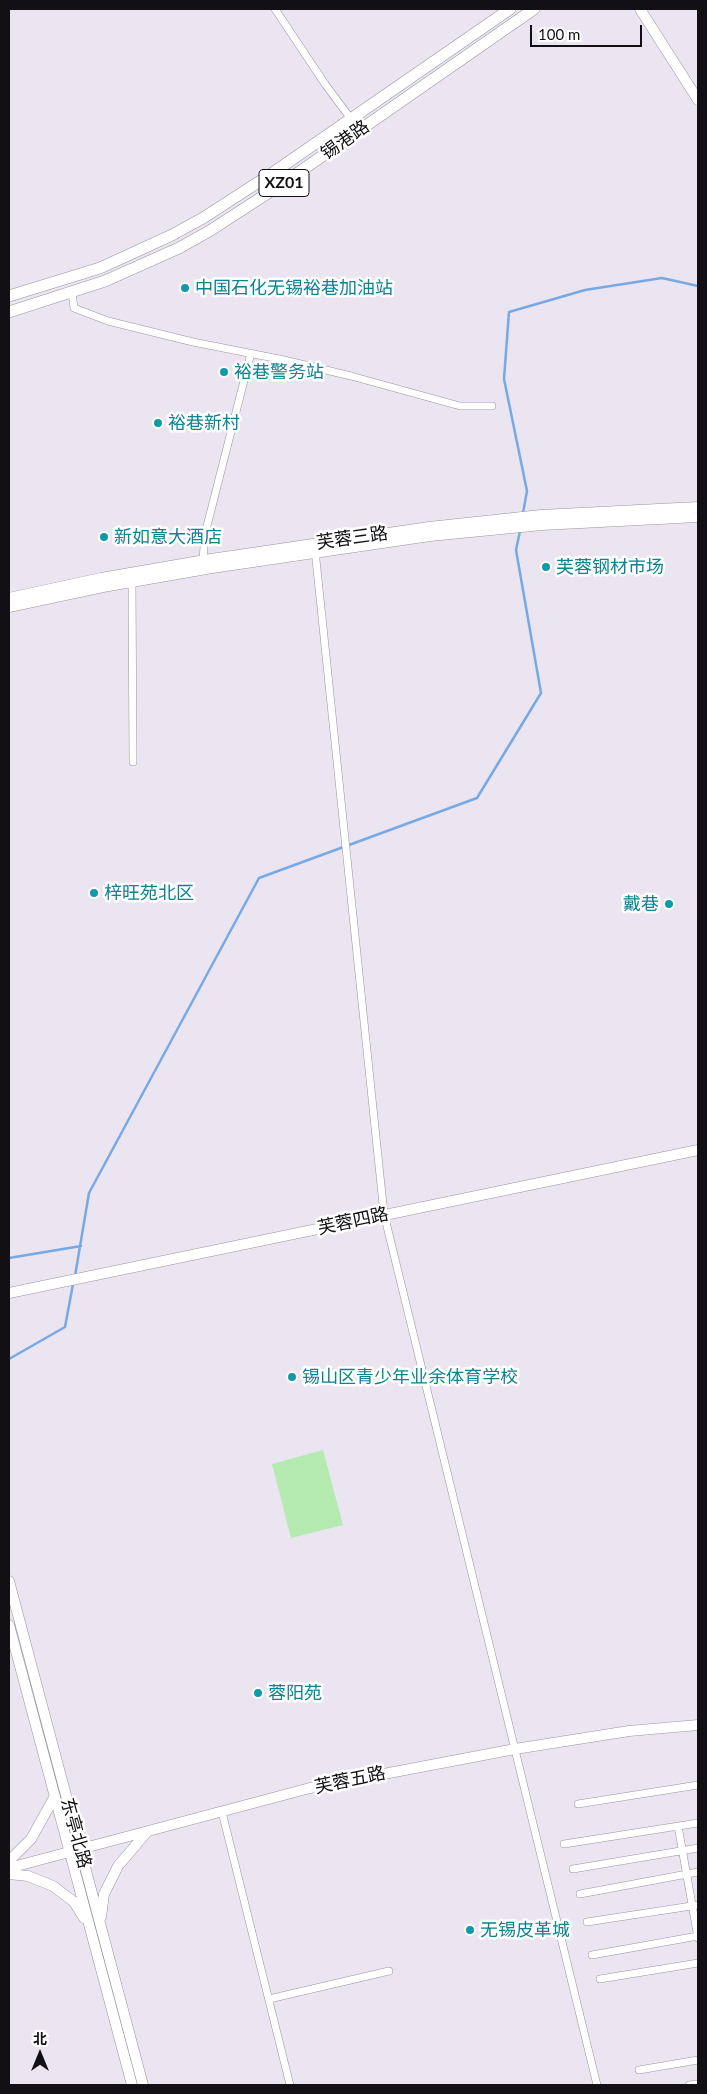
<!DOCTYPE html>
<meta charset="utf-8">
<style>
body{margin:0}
#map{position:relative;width:707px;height:2094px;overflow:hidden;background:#eae5f0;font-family:Lato,"Noto Sans SC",sans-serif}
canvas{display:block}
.frame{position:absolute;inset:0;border:10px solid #121014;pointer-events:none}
.north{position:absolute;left:15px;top:2029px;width:50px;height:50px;-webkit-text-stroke:4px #fff;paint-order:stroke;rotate:0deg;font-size:14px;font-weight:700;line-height:20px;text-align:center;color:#121014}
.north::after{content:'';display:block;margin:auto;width:18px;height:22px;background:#121014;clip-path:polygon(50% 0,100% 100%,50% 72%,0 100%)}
.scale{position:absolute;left:530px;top:25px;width:112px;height:22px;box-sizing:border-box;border:2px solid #121014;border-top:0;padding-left:6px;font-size:15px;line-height:18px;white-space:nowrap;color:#121014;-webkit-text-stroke:4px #fff;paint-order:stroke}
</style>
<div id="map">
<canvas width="707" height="2094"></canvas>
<div class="frame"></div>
<div class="north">北</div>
<div class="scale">100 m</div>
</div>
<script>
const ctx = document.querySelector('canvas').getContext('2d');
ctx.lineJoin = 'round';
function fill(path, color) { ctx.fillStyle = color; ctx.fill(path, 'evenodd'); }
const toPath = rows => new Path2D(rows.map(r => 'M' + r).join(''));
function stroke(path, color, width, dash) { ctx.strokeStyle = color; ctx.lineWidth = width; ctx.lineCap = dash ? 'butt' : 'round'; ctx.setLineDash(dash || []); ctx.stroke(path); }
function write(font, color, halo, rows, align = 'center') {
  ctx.font = font + ' Lato,"Noto Sans SC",sans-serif'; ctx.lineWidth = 5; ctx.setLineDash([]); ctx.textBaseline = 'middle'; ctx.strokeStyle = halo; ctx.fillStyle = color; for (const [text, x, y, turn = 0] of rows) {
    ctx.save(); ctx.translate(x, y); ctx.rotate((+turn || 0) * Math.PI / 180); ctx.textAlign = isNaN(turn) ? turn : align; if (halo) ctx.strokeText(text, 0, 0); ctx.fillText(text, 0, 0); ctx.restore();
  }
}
const green = toPath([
 [323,1450,343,1525,291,1538,272,1464]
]);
const stream = toPath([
 [523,513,527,491,504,379,509,312,585,290,662,278,698,286],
 [9,1258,81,1246],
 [75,1276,89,1193,259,878,477,798,541,693,516,550,520,531],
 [9,1359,65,1327,73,1284]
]);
const street = toPath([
 [275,9,325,84,351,119],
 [72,292,74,308,108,321,193,342,284,360,351,376,460,406,492,406],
 [315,550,384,1214,597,2085],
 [203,560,205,534,251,353],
 [132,582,133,762],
 [578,1804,698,1785],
 [222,1812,290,2085],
 [678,1826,698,1938],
 [564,1844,698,1823],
 [573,1869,698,1848],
 [580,1894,698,1872],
 [587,1922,698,1905],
 [592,1955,698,1936],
 [600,1979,698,1963],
 [269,1999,389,1971],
 [639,2070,698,2060],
 [689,2085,698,2084]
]);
const secondary = toPath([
 [640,9,698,100],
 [9,598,101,578,211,559,429,527,541,515,698,507],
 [9,607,103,587,212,568,430,536,542,525,698,517],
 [9,1293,698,1150],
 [9,1581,143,2085],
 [9,1625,132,2085],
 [9,1861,31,1839,55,1796],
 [9,1868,310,1788,515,1749,629,1731,698,1725],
 [9,1874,28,1876,53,1886,74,1902,84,1918],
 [101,1917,104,1894,118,1866,147,1832]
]);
const primary = toPath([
 [9,296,100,268,172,235,203,218,274,172,510,9],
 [9,312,105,281,179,248,211,230,282,184,534,9]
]);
const markers = [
 [185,288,5,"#0f9aa8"],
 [224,372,5,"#0f9aa8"],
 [158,423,5,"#0f9aa8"],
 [104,537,5,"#0f9aa8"],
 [546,567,5,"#0f9aa8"],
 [94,893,5,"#0f9aa8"],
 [669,904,5,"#0f9aa8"],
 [292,1377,5,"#0f9aa8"],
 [258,1693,5,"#0f9aa8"],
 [470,1930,5,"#0f9aa8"]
];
const shields = [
 [284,183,50]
];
const shieldNames = [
 ["XZ01",284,183]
];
const streetNames = [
 ["锡港路",345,140,-35],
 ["芙蓉三路",352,538,-8],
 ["芙蓉四路",353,1221,-12],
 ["芙蓉五路",350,1780,-12],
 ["东亭北路",76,1833,75]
];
const cultureNames = [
 ["中国石化无锡裕巷加油站",195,288],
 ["裕巷警务站",234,372],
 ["裕巷新村",168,423],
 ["新如意大酒店",114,537],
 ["芙蓉钢材市场",556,567],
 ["梓旺苑北区",104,893],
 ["戴巷",659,904,"right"],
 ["锡山区青少年业余体育学校",302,1377],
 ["蓉阳苑",268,1693],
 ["无锡皮革城",480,1930]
];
fill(green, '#b5ebb1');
stroke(stream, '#77a9e5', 2.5);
stroke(street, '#9a949f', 8);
stroke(secondary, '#9a949f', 11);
stroke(primary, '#9a949f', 12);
stroke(street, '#fff', 7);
stroke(secondary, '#fff', 10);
stroke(primary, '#fff', 11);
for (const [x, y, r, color] of markers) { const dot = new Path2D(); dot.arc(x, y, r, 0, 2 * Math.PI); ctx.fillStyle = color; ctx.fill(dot); stroke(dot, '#fff', 2); }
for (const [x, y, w] of shields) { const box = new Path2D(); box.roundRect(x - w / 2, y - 13.5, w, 27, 4); ctx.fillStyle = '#fff'; ctx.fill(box); stroke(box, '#121014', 1); }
write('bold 16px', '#121014', null, shieldNames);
write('18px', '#121014', '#fff', streetNames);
write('18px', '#0d838f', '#fff', cultureNames, 'left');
</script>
